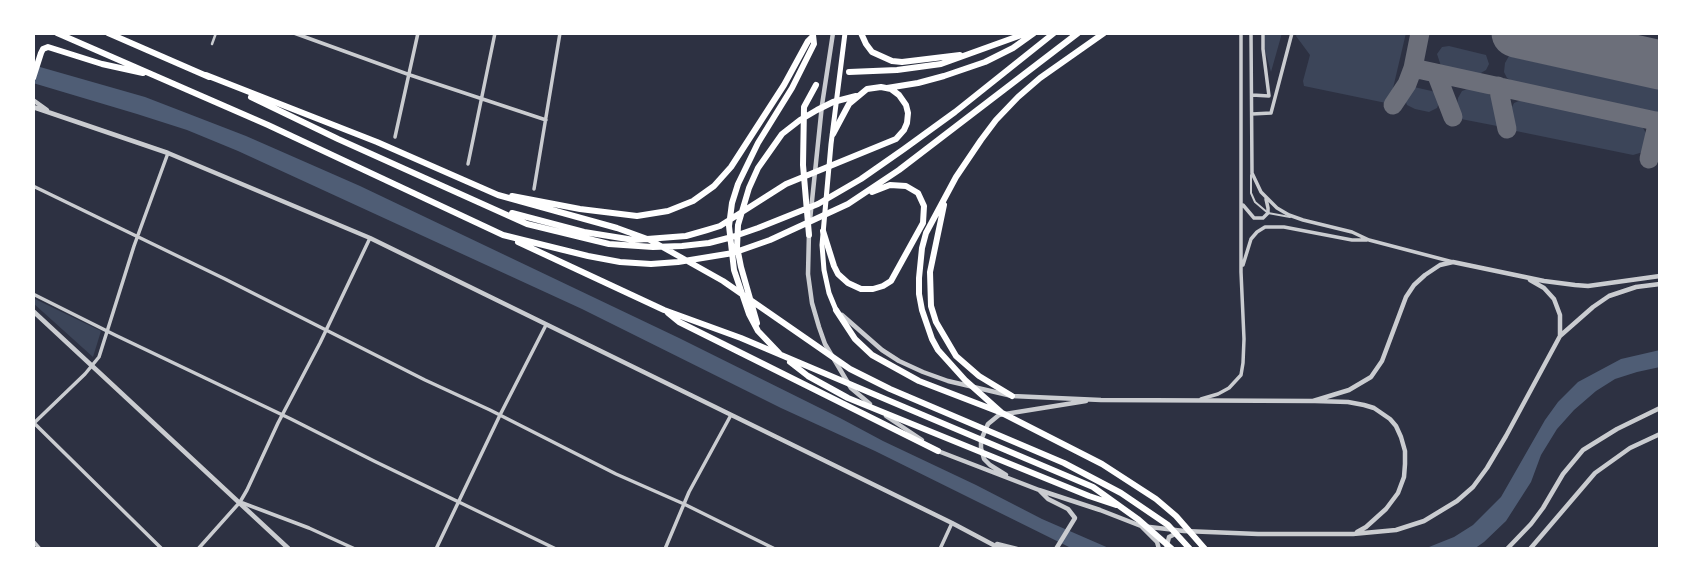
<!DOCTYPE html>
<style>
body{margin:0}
#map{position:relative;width:1693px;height:582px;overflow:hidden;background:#2d3142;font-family:"IBM Plex Sans",sans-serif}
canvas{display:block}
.frame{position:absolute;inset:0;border:35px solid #fff;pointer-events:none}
</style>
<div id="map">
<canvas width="1693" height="582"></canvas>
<div class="frame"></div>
</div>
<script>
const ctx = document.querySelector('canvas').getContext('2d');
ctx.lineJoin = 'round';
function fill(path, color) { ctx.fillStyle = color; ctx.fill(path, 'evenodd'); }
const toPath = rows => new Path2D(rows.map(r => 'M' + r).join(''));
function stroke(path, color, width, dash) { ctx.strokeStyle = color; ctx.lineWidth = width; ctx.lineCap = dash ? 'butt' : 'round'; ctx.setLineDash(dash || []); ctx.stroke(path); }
const green = toPath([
 [1265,33,1282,33,1271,72,1264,47],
 [1297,33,1406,33,1390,101,1386,103,1304,86,1303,81,1310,55,1296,36],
 [1449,46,1486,55,1489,64,1486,70,1479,74,1441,66,1437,54,1442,47],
 [1509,56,1660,89,1660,113,1512,81,1507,78,1504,72,1505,63],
 [1414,87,1436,92,1439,103,1437,108,1429,112,1415,109,1407,105,1404,97],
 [1470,88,1483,90,1491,96,1495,105,1498,123,1497,126,1461,119,1457,106,1458,98,1462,91],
 [1521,100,1642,126,1647,135,1646,147,1643,152,1633,155,1516,131,1513,128,1512,107,1514,103],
 [33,298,101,331,93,357,33,303]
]);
const water = toPath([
 [33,65,145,97,246,136,360,186,679,338,840,418,883,441,976,485,1042,519,1111,549,1073,549,875,451,781,408,582,309,238,151,187,130,137,114,33,83],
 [1660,350,1660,367,1637,372,1615,379,1596,391,1574,410,1557,429,1541,455,1531,482,1506,521,1484,542,1474,549,1424,549,1454,537,1473,525,1501,497,1545,420,1558,402,1578,382,1621,359]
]);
const taxiway = toPath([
 [1420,33,1413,68,1660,122],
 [1436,73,1453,117],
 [1498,86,1507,129],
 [1393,105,1407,84,1413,68],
 [1649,159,1658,121]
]);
const runway = toPath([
 [1516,33,1660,65]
]);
const service = toPath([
 [1251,175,1251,193,1255,202,1268,213,1290,217]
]);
const pedestrian = toPath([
 [212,44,216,33]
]);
const minor = toPath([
 [294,33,410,75,546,120],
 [1251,33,1252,173,1261,192,1277,208,1289,215,1303,220,1352,232,1369,240,1453,262],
 [1252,95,1269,96,1263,49,1263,33],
 [1252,114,1271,113,1292,33],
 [395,137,418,33],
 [468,164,495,33],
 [33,186,225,279,425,380,490,410,616,474,684,504,775,549],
 [534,189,560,33],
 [1243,205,1254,218,1263,218,1268,213,1268,208,1266,199],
 [1243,265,1251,239,1257,232,1265,227,1284,227,1352,240,1367,240],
 [33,294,115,335,291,419,374,461,556,549],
 [1201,399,1218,394,1229,388,1241,375,1243,363,1244,339,1241,272,1241,33],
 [34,423,162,549],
 [33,424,85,374,99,357,134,246,168,153],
 [240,502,309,528,355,549],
 [33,541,40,549],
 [198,549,240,502,247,490,278,423,320,343,370,238],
 [436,549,500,415,546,325],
 [665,549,689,492,731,415],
 [940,549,952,523]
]);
const tertiary = toPath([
 [33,100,47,110],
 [33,107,168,153,370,238,952,523,1001,549],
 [810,220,822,105,833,33],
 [809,232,808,274,812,303,819,327,825,344,851,388,870,404],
 [1530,280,1544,288,1554,299,1560,315,1560,335],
 [33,311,289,549],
 [842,315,882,350,899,361,923,372,948,381,1012,396,1101,400,1313,401,1349,390,1371,377,1382,361,1406,297,1414,285,1425,275,1440,265,1453,262,1544,281,1575,285,1588,286,1660,276],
 [1315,401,1348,402,1364,405,1374,408,1390,419,1396,426,1401,437,1405,451,1405,464,1404,477,1398,493,1386,509,1366,527,1357,532],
 [886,416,922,440],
 [938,451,1039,490,1100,510,1141,526,1184,531,1258,534,1353,534,1396,530,1424,521,1457,501,1473,487,1487,468,1506,436,1560,336,1593,307,1609,296,1636,287,1660,284],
 [1006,475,990,465,984,459,981,448,981,440,988,424,999,415,1086,401],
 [1040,491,1048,499,1068,509,1075,518,1056,549],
 [1142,527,1157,542,1159,549],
 [997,544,1017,549],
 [1166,549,1169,537,1177,533],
 [1507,549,1531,524,1543,508,1563,474,1583,450,1617,429,1660,408],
 [1530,549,1595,473,1630,448,1660,434]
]);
const secondary = toPath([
 [836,310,829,293,824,270,822,245,831,144,845,33]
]);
const motorway = toPath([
 [57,33,268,125,503,235,588,256,620,262,651,264,678,262,733,253,770,240,848,204,899,170,1078,33],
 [108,33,209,77],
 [861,33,866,44,872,52,892,61,902,62,960,55],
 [849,72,897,70,941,64,1027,33],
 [206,75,377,142,498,195,617,228,650,240,723,281,850,369,890,389,1064,463,1121,493,1168,525,1190,549],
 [33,78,41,53,43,49,48,47,102,64,143,73],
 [887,88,918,83,944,76,985,62,1013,48,1034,33],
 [251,97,338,139,527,224,609,244,653,247,682,246,709,243,732,237,758,228,818,204,861,179,904,149,955,112,1054,33],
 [512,196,580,209,637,216,668,211,693,201,714,186,731,167,784,85,808,41,813,36],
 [944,205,930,272,931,306,936,322,956,356,979,376,1012,396],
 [512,213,584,232,634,240,686,236,707,230,720,226,786,184,896,139,904,130,907,123,908,113,906,105,899,95,891,89,881,87,867,89,849,104,833,134],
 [823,231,834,266,838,274,848,283,861,289,873,289,883,286,891,281,923,223,924,206,918,193,906,186,890,185,872,192],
 [809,235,803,165,804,107,816,85],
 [518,242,664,310,741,338,1093,487,1139,520,1172,549],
 [836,310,855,339,872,355,919,381,1002,413,1102,464,1156,499,1176,516,1205,549],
 [668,313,679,322,938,451],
 [757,323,741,267,737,247,738,225,749,188,758,168,782,134,800,120,817,110,833,102,856,96],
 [779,353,758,331,749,314,734,270,729,226,732,203,738,184,758,143,792,88,814,44,813,35],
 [790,362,808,376,848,398,1089,496,1116,505],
 [1002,413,965,380,938,350,932,339,922,310,919,294,919,278,922,248,926,233,956,177,981,140,996,120,1018,97,1040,78,1104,33]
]);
fill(green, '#3c4559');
fill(water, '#4f5d75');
stroke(taxiway, '#6c6f7a', 19);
stroke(runway, '#6c6f7a', 49);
stroke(service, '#caccd0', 2);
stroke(pedestrian, '#caccd0', 2.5);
stroke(minor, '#caccd0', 3.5);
stroke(tertiary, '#caccd0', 4.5);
stroke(secondary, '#fff', 5);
stroke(motorway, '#fff', 6);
</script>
